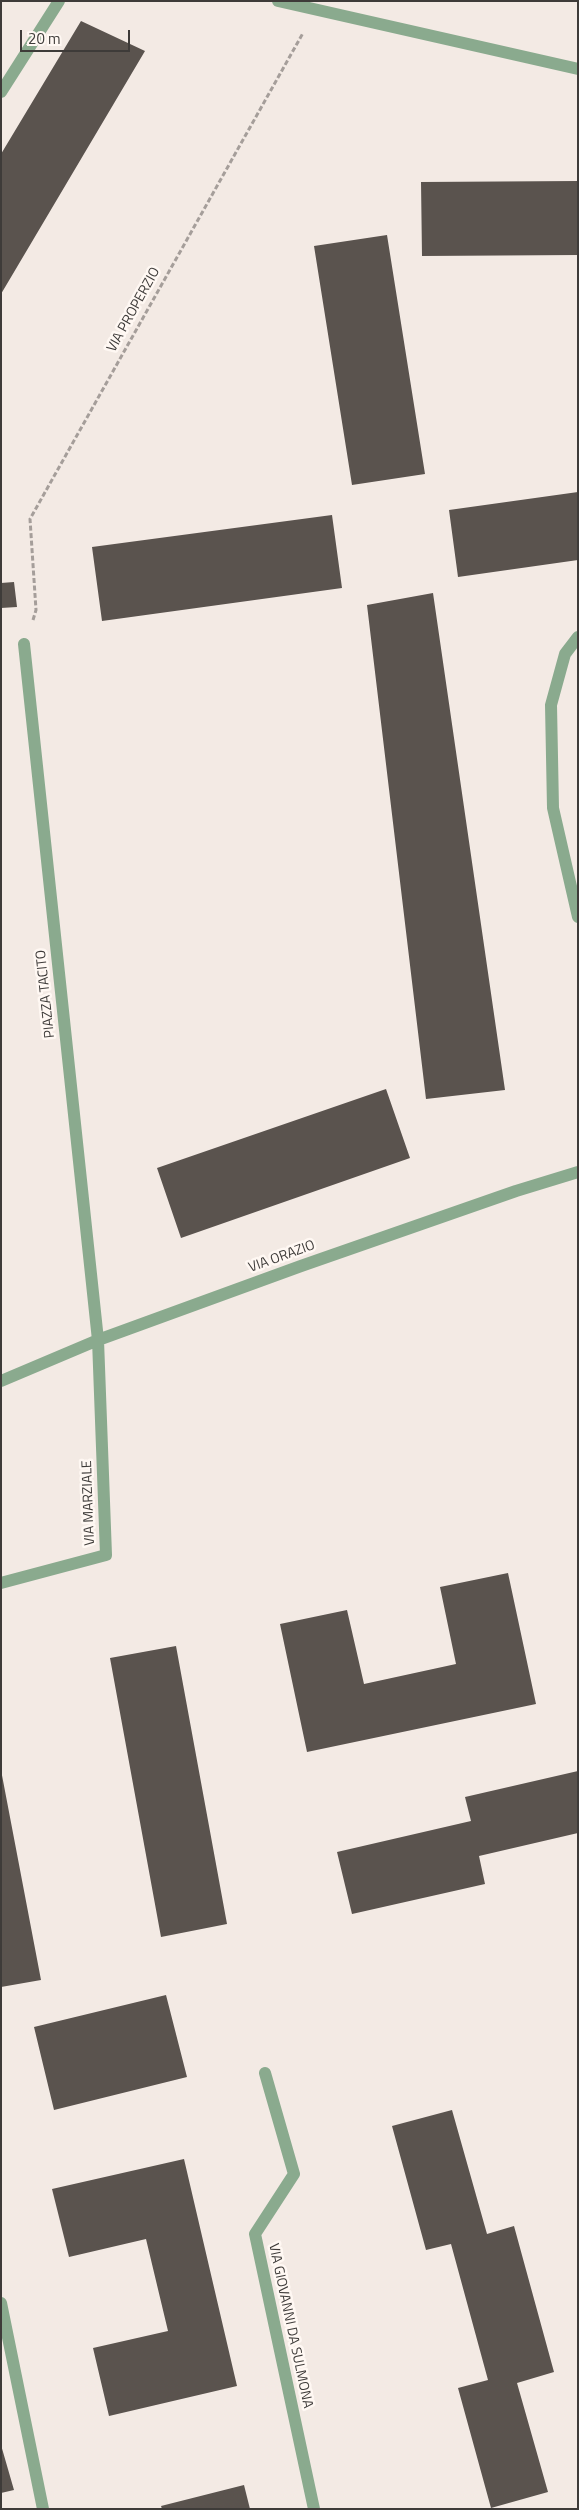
<!DOCTYPE html>
<style>
body{margin:0}
#map{position:relative;width:579px;height:2510px;overflow:hidden;background:#f3eae4;font-family:"Titillium Web",sans-serif}
canvas{display:block}
.frame{position:absolute;inset:0;border:2px solid #3e3b39;pointer-events:none}
.scale{position:absolute;left:20px;top:30px;width:110px;height:22px;box-sizing:border-box;border:2px solid #3e3b39;border-top:0;padding-left:6px;font-size:15px;line-height:18px;white-space:nowrap;color:#3e3b39;-webkit-text-stroke:4px #fff8f3;paint-order:stroke}
</style>
<div id="map">
<canvas width="579" height="2510"></canvas>
<div class="frame"></div>
<div class="scale">20 m</div>
</div>
<script>
const ctx = document.querySelector('canvas').getContext('2d');
ctx.lineJoin = 'round';
function fill(path, color) { ctx.fillStyle = color; ctx.fill(path, 'evenodd'); }
const toPath = rows => new Path2D(rows.map(r => 'M' + r).join(''));
function stroke(path, color, width, dash) { ctx.strokeStyle = color; ctx.lineWidth = width; ctx.lineCap = dash ? 'butt' : 'round'; ctx.setLineDash(dash || []); ctx.stroke(path); }
function write(font, color, halo, rows, align = 'center') {
  ctx.font = font + ' "Titillium Web",sans-serif'; ctx.lineWidth = 5; ctx.setLineDash([]); ctx.textBaseline = 'middle'; ctx.strokeStyle = halo; ctx.fillStyle = color; for (const [text, x, y, turn = 0] of rows) {
    ctx.save(); ctx.translate(x, y); ctx.rotate((+turn || 0) * Math.PI / 180); ctx.textAlign = isNaN(turn) ? turn : align; if (halo) ctx.strokeText(text, 0, 0); ctx.fillText(text, 0, 0); ctx.restore();
  }
}
const building = toPath([
 [81,21,145,51,1,294,1,154],
 [578,181,578,255,422,256,421,182],
 [387,235,425,474,352,485,314,246],
 [578,492,578,560,458,577,449,510],
 [332,515,342,588,102,621,92,547],
 [14,582,17,607,1,608,1,583],
 [433,593,505,1090,426,1099,367,605],
 [386,1089,410,1158,181,1238,157,1168],
 [508,1573,536,1704,307,1752,280,1624,347,1610,364,1684,456,1664,440,1587],
 [176,1646,227,1924,161,1937,110,1658],
 [1,1770,41,1980,1,1987],
 [578,1771,578,1833,479,1856,485,1884,352,1914,337,1852,471,1821,465,1797],
 [166,1995,187,2077,54,2110,34,2027],
 [452,2110,487,2234,514,2226,554,2372,517,2383,548,2492,491,2508,458,2388,488,2380,451,2244,426,2250,392,2126],
 [184,2159,237,2386,109,2416,93,2348,168,2331,146,2239,69,2257,52,2189],
 [1,2445,14,2490,1,2493],
 [244,2485,250,2509,162,2509,161,2506]
]);
const path = toPath([
 [33,620,36,610,30,519,303,33]
]);
const minor = toPath([
 [278,1,578,69],
 [1,92,59,1],
 [578,637,565,654,551,705,553,808,578,917],
 [1,1381,98,1340,301,1266,516,1191,578,1172],
 [1,1583,106,1555,98,1340,24,644],
 [265,2073,294,2174,255,2234,314,2509],
 [1,2303,43,2509]
]);
const streetNames = [
 ["VIA PROPERZIO",134,310,-61],
 ["PIAZZA TACITO",46,994,-96],
 ["VIA ORAZIO",282,1257,-20],
 ["VIA MARZIALE",89,1503,-92],
 ["VIA GIOVANNI DA SULMONA",290,2326,78]
];
fill(building, '#5a534e');
stroke(path, '#a59e9a', 3, [5, 2.5]);
stroke(minor, '#8aaa8e', 12);
write('14px', '#3e3b39', '#fff8f3', streetNames);
</script>
